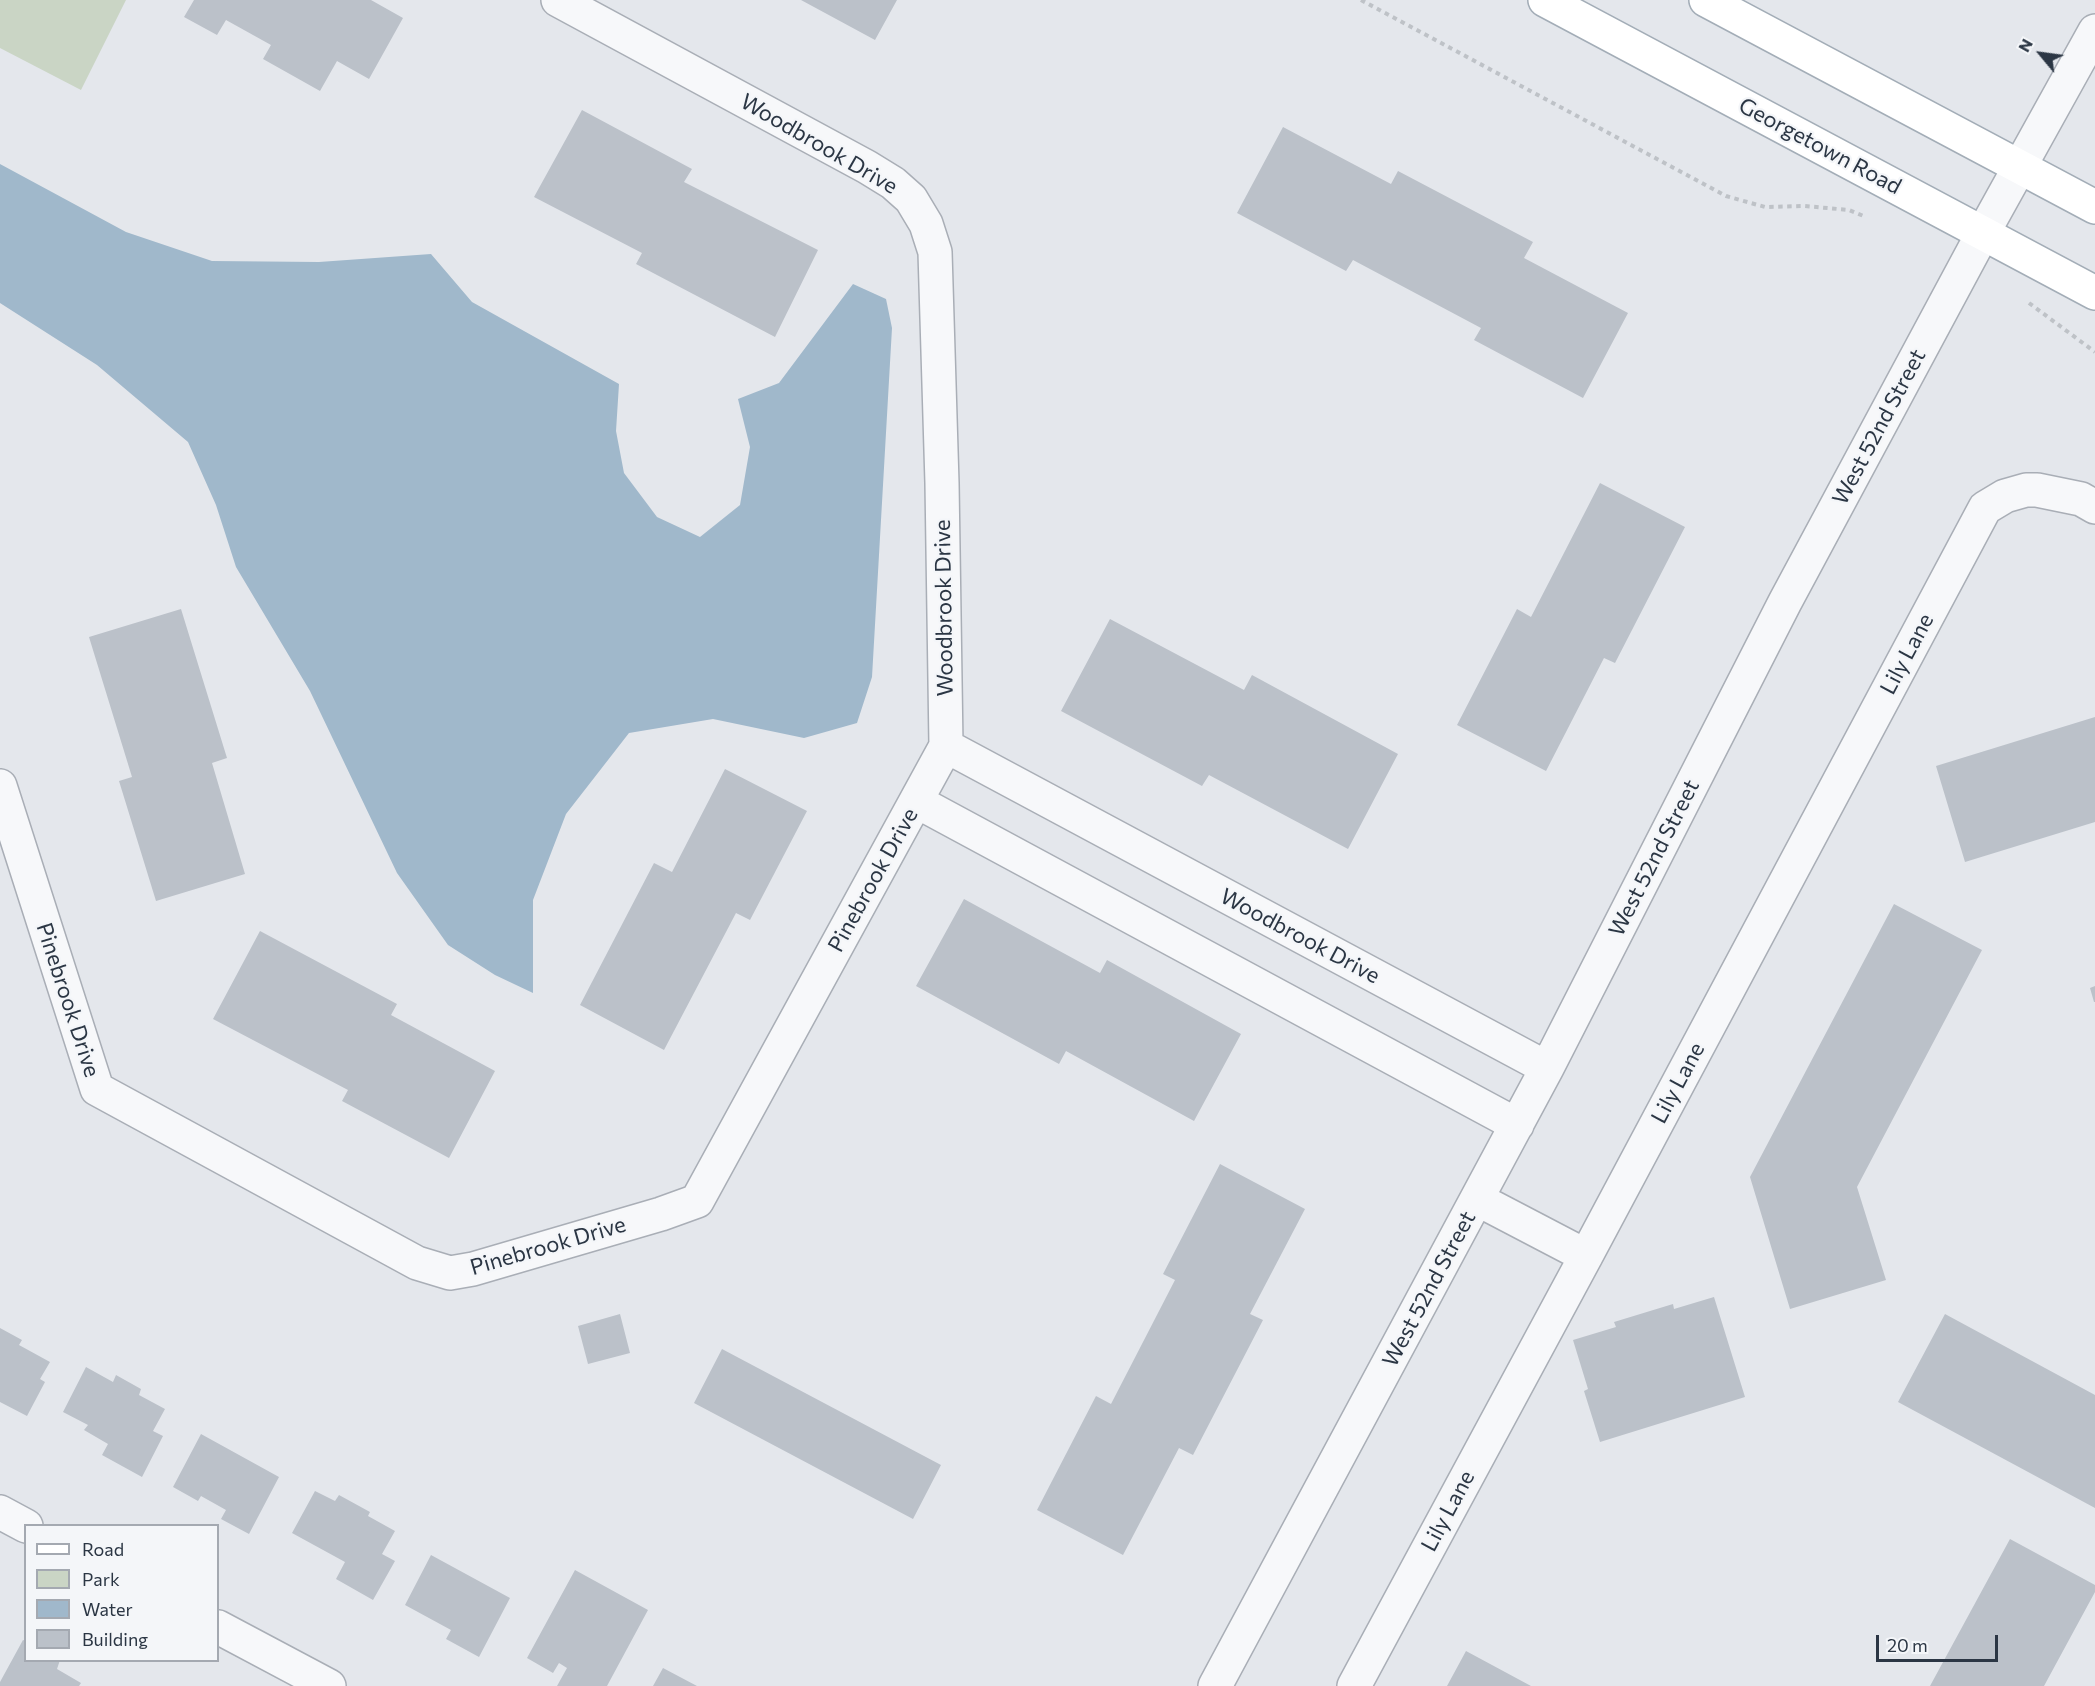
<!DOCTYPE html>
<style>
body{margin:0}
#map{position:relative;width:2095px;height:1686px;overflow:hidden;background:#e4e7ec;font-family:Commissioner,sans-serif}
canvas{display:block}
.legend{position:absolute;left:24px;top:1524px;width:195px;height:138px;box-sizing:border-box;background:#f4f6f9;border:2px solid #a4a9b1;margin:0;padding:8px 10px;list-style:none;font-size:18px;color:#2b3644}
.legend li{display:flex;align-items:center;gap:12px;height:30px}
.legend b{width:30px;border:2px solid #a4a9b1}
.north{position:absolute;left:2011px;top:24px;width:60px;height:60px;-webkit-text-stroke:4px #f4f6f9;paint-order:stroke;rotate:299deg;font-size:16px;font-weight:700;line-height:24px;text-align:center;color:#2b3644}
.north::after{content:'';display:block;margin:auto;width:21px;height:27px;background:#2b3644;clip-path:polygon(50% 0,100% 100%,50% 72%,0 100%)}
.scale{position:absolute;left:1876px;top:1635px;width:122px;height:27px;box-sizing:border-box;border:3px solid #2b3644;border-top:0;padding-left:8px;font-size:18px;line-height:21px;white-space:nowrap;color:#2b3644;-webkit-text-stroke:4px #f4f6f9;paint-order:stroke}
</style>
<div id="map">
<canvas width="2095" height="1686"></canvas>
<ul class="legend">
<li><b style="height:8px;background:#fff"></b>Road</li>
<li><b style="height:16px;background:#cad5c5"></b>Park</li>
<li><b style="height:16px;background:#a0b8cb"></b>Water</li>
<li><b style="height:16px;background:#bbc1c9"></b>Building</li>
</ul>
<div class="north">N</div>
<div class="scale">20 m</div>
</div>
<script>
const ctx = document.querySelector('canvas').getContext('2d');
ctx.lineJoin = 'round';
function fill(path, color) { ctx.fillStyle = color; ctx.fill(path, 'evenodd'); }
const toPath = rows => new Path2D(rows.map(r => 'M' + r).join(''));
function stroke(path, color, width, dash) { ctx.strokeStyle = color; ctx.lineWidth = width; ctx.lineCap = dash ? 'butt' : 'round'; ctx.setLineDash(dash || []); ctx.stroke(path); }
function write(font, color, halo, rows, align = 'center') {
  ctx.font = font + ' Commissioner,sans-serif'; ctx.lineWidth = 4.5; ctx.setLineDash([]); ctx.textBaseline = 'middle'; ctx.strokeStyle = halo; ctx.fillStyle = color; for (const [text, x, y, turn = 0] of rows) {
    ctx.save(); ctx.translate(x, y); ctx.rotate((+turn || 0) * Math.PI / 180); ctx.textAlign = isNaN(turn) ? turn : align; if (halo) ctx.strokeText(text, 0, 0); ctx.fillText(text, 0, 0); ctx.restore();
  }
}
const green = toPath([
 [0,0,126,0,81,90,0,48]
]);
const water = toPath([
 [0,164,126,232,212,261,319,262,431,254,472,302,619,384,616,431,624,473,657,517,700,537,740,505,750,447,738,399,779,383,853,284,886,299,892,328,872,677,857,723,804,738,713,719,629,733,566,814,533,900,533,993,495,975,448,945,397,873,310,691,236,567,216,505,188,442,97,365,0,303]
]);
const building = toPath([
 [194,0,371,0,403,18,369,79,337,61,320,91,263,59,271,45,226,20,217,35,184,17],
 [801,0,897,0,875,40],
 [582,110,692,169,684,182,818,250,775,337,636,264,642,253,534,197],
 [1283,127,1391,184,1398,171,1533,242,1524,258,1628,313,1583,398,1474,340,1481,328,1353,260,1346,271,1237,213],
 [1600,483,1685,527,1615,663,1604,658,1546,771,1457,725,1517,609,1531,617],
 [181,609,227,758,212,763,245,874,156,901,119,781,132,777,89,637],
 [1110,619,1244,690,1252,675,1398,754,1348,849,1209,775,1202,786,1061,711],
 [2095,717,2095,822,1965,862,1936,766],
 [725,769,807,811,750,920,736,913,664,1050,580,1005,654,863,672,872],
 [964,899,1100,973,1107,960,1241,1034,1194,1121,1066,1051,1059,1064,916,986],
 [1894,904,1982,950,1857,1187,1886,1280,1790,1309,1750,1177],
 [260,931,397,1004,391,1015,495,1071,449,1158,342,1101,348,1090,213,1019],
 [2095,986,2095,1002,2094,1002,2090,988],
 [1220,1164,1305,1209,1250,1314,1263,1320,1193,1455,1179,1448,1123,1555,1037,1510,1096,1396,1111,1404,1175,1280,1163,1274],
 [1714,1297,1745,1397,1600,1442,1584,1391,1588,1389,1573,1340,1616,1327,1614,1322,1673,1304,1674,1309],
 [620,1314,630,1353,588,1364,578,1326],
 [1945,1314,2095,1395,2095,1508,1898,1402],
 [0,1328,22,1340,19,1345,50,1362,40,1379,45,1382,27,1416,0,1402],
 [722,1349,941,1465,913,1519,694,1403],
 [86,1367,113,1382,116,1375,141,1389,139,1395,165,1409,153,1431,163,1436,142,1477,102,1455,108,1444,84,1430,88,1425,63,1412],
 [201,1434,279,1477,249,1534,221,1519,226,1510,201,1496,198,1501,173,1487],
 [315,1491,335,1501,339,1495,370,1512,368,1516,395,1531,382,1554,395,1561,373,1600,336,1579,345,1562,292,1533],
 [2010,1539,2095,1585,2095,1592,2044,1686,1930,1686],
 [431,1555,510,1598,479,1657,446,1639,451,1630,405,1605],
 [575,1570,648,1610,607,1686,557,1686,567,1668,559,1663,553,1673,527,1658],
 [23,1640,26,1641,26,1660,60,1660,57,1669,81,1683,79,1686,0,1686,0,1682],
 [1466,1651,1531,1686,1447,1686],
 [663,1668,697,1686,653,1686]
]);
const path = toPath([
 [1361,0,1726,196,1765,207,1805,206,1849,210,1866,217],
 [2029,303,2095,352]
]);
const minor = toPath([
 [946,746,1547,1068],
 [0,786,97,1089,417,1263,450,1273,473,1269,661,1214,697,1201,946,746,942,483,935,252,926,224,911,199,893,183,867,167,558,0],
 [916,801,1517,1125],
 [1477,1199,1586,1256],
 [0,1512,26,1526],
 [218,1627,329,1686],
 [1215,1686,1547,1068,1785,602,1983,233,2095,31],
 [1354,1686,1586,1256,1985,508,2005,496,2026,490,2037,490,2081,499,2095,507]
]);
const major = toPath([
 [1545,0,2095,293],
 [1706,0,2095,207]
]);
const streetNames = [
 ["Woodbrook Drive",819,144,30],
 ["Georgetown Road",1820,146,28],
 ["West 52nd Street",1879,427,-62],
 ["Woodbrook Drive",944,608,-91],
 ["Lily Lane",1907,654,-62],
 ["West 52nd Street",1654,858,-63],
 ["Pinebrook Drive",873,880,-61],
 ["Woodbrook Drive",1300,936,28],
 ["Pinebrook Drive",68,1000,72],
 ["Lily Lane",1678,1083,-62],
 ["Pinebrook Drive",548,1246,-16],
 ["West 52nd Street",1429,1289,-62],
 ["Lily Lane",1448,1511,-62]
];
fill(green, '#cad5c5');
fill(water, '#a0b8cb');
fill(building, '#bbc1c9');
stroke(minor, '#a9aeb6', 36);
stroke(major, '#a3adb7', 36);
stroke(path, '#bec2c7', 4, [4.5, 4.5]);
stroke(minor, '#f7f8fa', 33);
stroke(major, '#fff', 33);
write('22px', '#2b3644', '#f4f6f9', streetNames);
</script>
